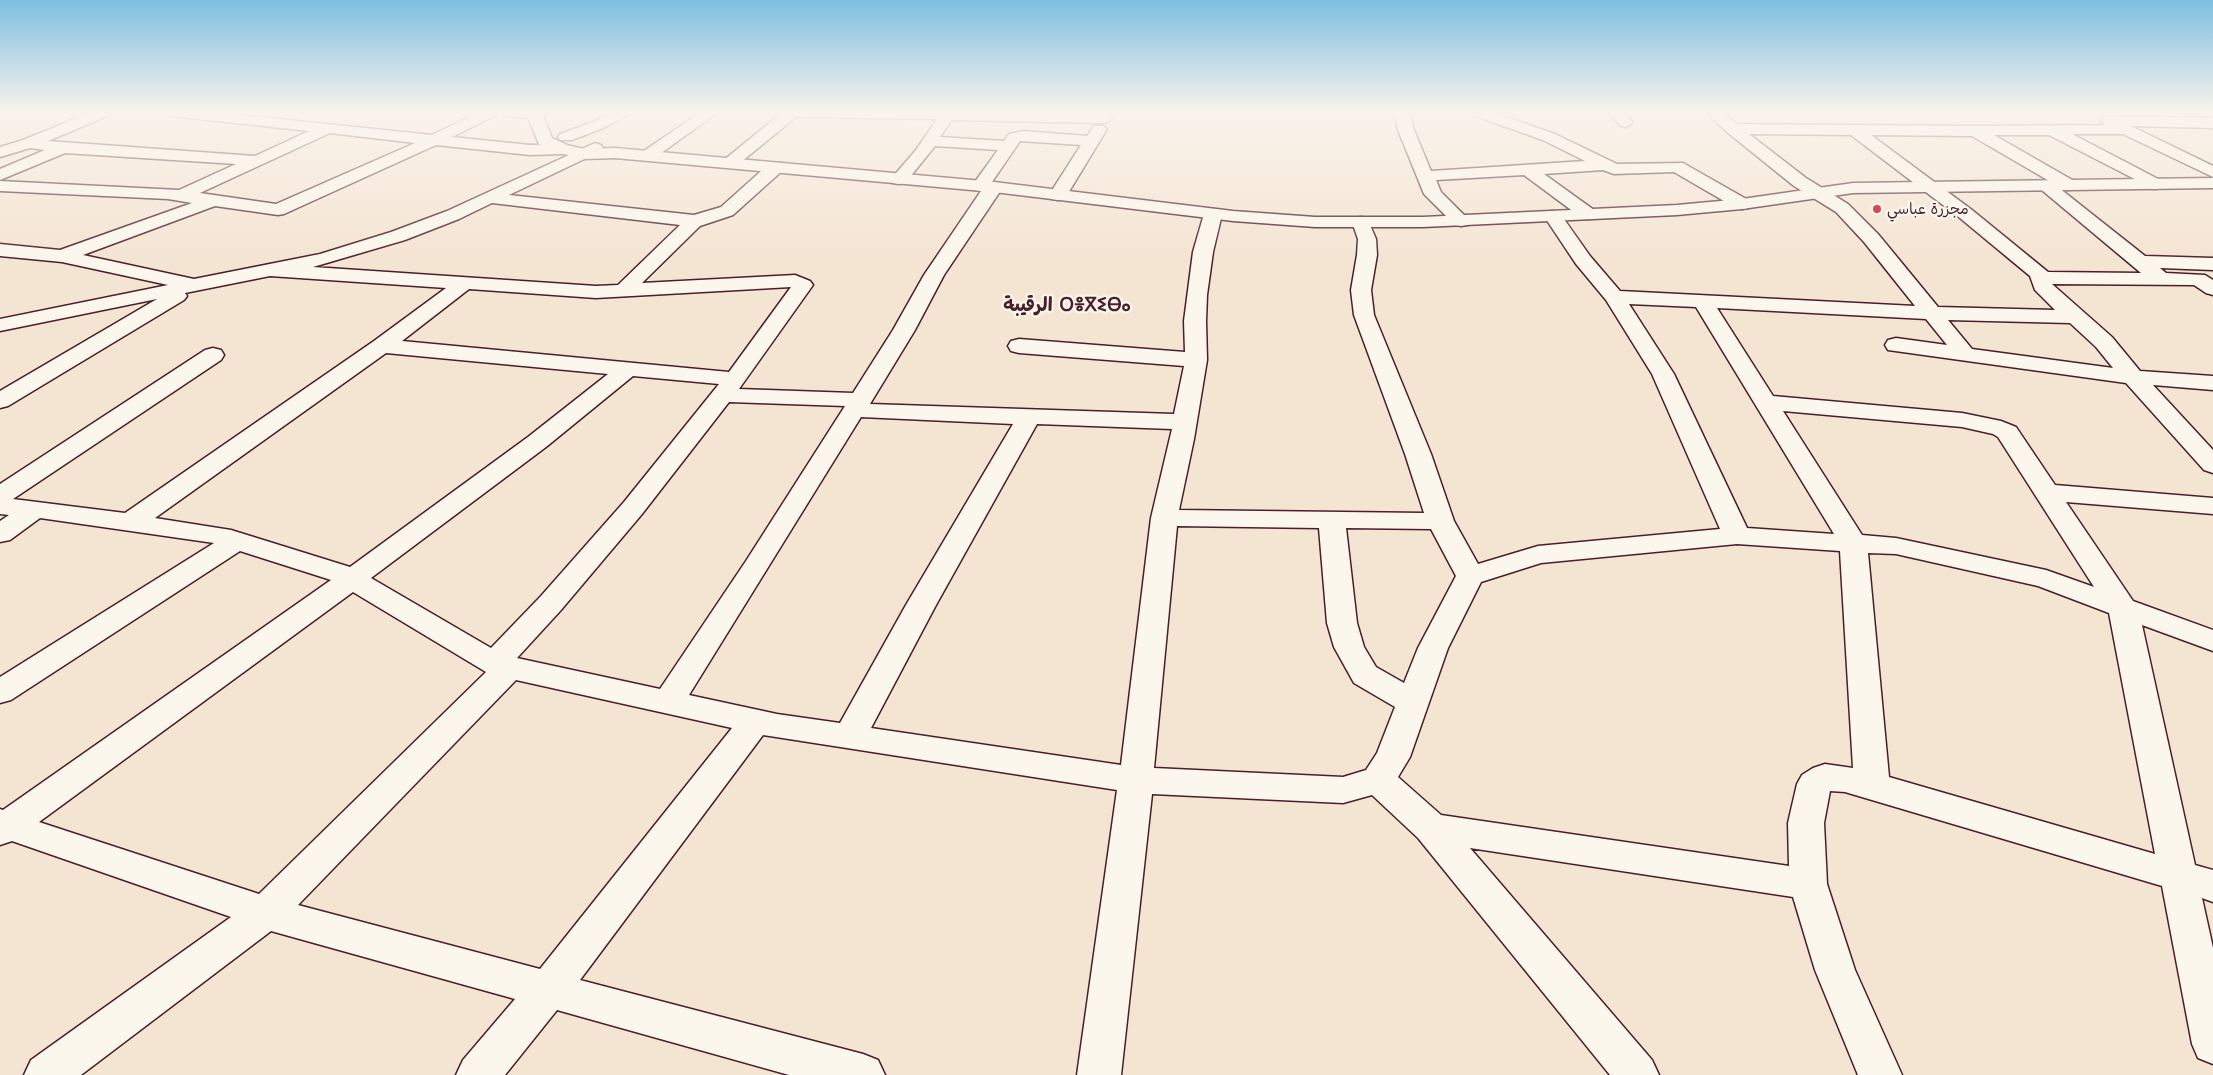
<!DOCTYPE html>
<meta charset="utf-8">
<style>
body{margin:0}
canvas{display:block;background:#f4e4d2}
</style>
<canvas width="2213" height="1075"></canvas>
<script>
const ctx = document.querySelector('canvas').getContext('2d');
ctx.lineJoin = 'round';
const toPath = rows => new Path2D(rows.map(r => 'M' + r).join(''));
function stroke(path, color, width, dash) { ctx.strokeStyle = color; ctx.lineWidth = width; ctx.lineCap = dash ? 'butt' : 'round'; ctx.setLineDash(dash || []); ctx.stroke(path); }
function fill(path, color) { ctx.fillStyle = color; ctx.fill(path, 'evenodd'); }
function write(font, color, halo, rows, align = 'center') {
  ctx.font = font + ' Mali,"Playpen Sans Arabic","Noto Sans Tifinagh",sans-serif'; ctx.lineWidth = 4.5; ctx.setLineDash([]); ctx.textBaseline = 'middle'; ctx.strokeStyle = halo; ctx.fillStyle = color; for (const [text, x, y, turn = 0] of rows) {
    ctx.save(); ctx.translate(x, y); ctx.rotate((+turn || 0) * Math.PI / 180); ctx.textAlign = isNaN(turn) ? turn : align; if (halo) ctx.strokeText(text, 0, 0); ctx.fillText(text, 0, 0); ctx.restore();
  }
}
const minor = toPath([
 [92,112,112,112,110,115,48,141,255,156,309,131,170,116,165,115,163,112,211,112,432,135,480,112,498,112,496,115,452,137,530,145,562,144,568,146,570,149,568,152,562,154,530,155,436,145,284,214,278,215,215,206,83,255,194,279,320,254,391,232,447,211,595,143,601,145,603,148,601,151,509,195,694,215,721,207,770,163,782,163,784,167,782,171,733,215,700,226,642,283,795,275,810,281,813,285,739,389,853,393,893,330,924,275,981,191,975,190,972,186,998,150,935,146,905,183,899,184,893,183,891,179,916,150,937,119,796,117,736,166,724,166,722,163,724,160,783,112,1016,112,1109,115,1112,118,1109,121,1104,123,952,120,940,137,1004,141,1009,134,1023,131,1087,136,1094,126,1104,126,1107,129,1067,195,1064,199,1058,200,1052,199,1049,195,1081,145,1020,141,992,182,1000,183,1003,187,944,275,915,330,870,404,1174,414,1184,366,1019,353,1011,351,1008,346,1011,341,1019,339,1185,352,1184,321,1193,252,1204,214,1207,210,1213,209,1219,210,1222,214,1213,252,1207,295,1206,321,1207,360,1194,439,1179,510,1424,513,1405,454,1354,315,1351,290,1357,255,1358,239,1352,222,1355,218,1361,217,1367,218,1376,239,1377,255,1371,290,1374,315,1431,454,1454,521,1478,564,1538,546,1720,529,1652,374,1606,300,1576,264,1544,216,1547,212,1553,211,1559,212,1590,256,1620,291,1915,306,1864,242,1836,212,1794,186,1727,132,1705,112,1721,112,1737,124,1975,126,2105,125,2101,121,2104,118,2109,116,2213,118,2213,128,2131,126,2213,166,2213,177,2123,134,2072,134,2160,180,2163,184,2160,188,2154,189,2049,135,1994,135,2074,181,2077,185,2074,189,2068,190,2054,184,2145,256,2213,258,2213,270,2160,268,2166,273,2205,275,2213,280,2213,295,2206,293,2194,285,2052,284,2112,337,2140,371,2213,376,2213,390,2153,385,2213,450,2213,473,2204,470,2126,383,1888,350,1885,345,1888,340,1896,338,1947,345,1926,319,1717,308,1773,396,1962,413,2001,421,2016,427,2055,485,2213,498,2213,514,2066,502,2133,601,2213,630,2213,651,2142,625,2195,865,2213,870,2213,902,2202,898,2213,948,2213,1064,2198,1058,2192,1044,2162,886,1845,792,1830,791,1824,823,1827,884,1855,970,1902,1075,1858,1075,1815,970,1793,897,1470,848,1652,1060,1659,1075,1610,1075,1418,838,1372,795,1343,803,1152,794,1121,1075,1077,1075,1117,790,763,735,580,980,863,1054,878,1060,885,1075,789,1075,557,1010,505,1075,456,1075,463,1060,515,999,271,931,81,1075,24,1075,31,1060,231,917,12,841,0,845,0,809,3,810,331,580,240,551,11,700,0,703,0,677,214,543,40,518,10,540,0,542,0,521,9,515,0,514,0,484,205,350,213,348,221,350,224,355,221,360,13,499,125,513,374,341,446,288,270,276,185,293,187,296,184,300,8,406,0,408,0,391,157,299,0,331,0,319,168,285,62,262,0,256,0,244,60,250,192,203,168,199,0,191,0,181,179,190,236,164,65,153,0,180,0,169,45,150,30,148,0,157,0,147,23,140,92,112],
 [330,133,415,143,276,204,200,193,330,133],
 [1749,134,1851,135,1960,218,2030,276,2035,290,2055,310,1938,307,1878,234,1848,204,1806,178,1749,134],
 [1871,135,1972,136,2051,182,2040,182,2037,186,2141,273,2048,272,1972,210,1871,135],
 [492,203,680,225,618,285,596,286,313,267,405,240,459,219,492,203],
 [791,287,729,372,402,341,469,289,596,298,791,287],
 [1629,304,1696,307,1834,534,1747,528,1674,374,1629,304],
 [1948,320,2070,323,2096,347,2113,368,1972,349,1948,320],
 [386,353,608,374,528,437,350,567,231,530,155,518,386,353],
 [633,376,719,384,624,502,541,596,491,648,371,578,546,447,633,376],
 [729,402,845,406,746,561,660,689,517,658,561,610,642,514,729,402],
 [1783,411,1962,427,1993,434,1998,437,2094,587,2046,570,1896,538,1862,535,1783,411],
 [861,417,1013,424,906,605,840,723,777,714,689,695,861,417],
 [1037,424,1172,429,1151,518,1121,765,871,728,936,605,1037,424],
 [1177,526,1319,528,1327,623,1334,647,1354,683,1395,707,1377,753,1366,770,1343,777,1154,768,1177,526],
 [1346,528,1431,529,1456,576,1418,648,1404,683,1376,667,1364,647,1357,623,1346,528],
 [1737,544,1840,551,1853,768,1825,764,1813,768,1802,775,1797,784,1788,823,1789,866,1441,815,1398,777,1410,757,1448,648,1481,582,1541,563,1737,544],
 [1868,553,1896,554,2038,586,2109,613,2155,854,1889,777,1868,553],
 [353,592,486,672,259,894,39,822,353,592],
 [516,680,732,728,540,969,298,905,516,680],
 [502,112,541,112,543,115,541,118,536,119,509,116,504,115,502,112],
 [612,112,630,112,628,115,603,128,572,140,560,140,558,137,560,134,593,122,612,112],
 [701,112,718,112,653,159,641,159,639,156,641,153,701,112],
 [1395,112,1409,112,1414,130,1431,171,1585,161,1543,140,1472,115,1470,112,1491,112,1555,134,1617,164,1683,163,1748,200,1751,204,1748,208,1742,209,1736,208,1674,172,1614,174,1603,170,1544,174,1594,210,1597,214,1594,218,1588,219,1582,218,1524,175,1436,180,1441,192,1470,221,1467,225,1461,226,1455,225,1424,194,1398,130,1395,112],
 [1608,112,1623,112,1633,122,1630,125,1625,127,1620,125,1608,112]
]);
const major = toPath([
 [530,112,544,112,544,118,552,138,567,145,584,149,615,148,994,182,1233,211,1315,217,1423,217,1677,205,1742,199,1853,183,2213,178,2213,188,1853,193,1742,209,1677,215,1423,227,1315,227,1233,221,994,192,615,158,584,159,556,152,539,144,528,118,530,112]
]);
const markers = [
 [1877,209,5,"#d1495b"]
];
const farPoinames = [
 ["مجزرة عباسي",1887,209]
];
const farDistrictnames = [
 ["الرقيبة ⵔⴻⴳⵉⴱⴰ",1067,305]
];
stroke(minor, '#4a1f2b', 3);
stroke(major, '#4a1f2b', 3);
fill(minor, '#fbf7ec');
fill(major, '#fbf7ec');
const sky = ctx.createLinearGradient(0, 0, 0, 262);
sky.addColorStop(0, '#7ebfe2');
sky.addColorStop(0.43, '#faf3eb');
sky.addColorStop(1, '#faf3eb00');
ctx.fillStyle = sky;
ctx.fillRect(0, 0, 2213, 262);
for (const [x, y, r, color] of markers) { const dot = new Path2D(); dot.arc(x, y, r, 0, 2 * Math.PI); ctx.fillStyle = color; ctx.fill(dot); stroke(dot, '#fbf7ec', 2); }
write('15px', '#4a1f2b', '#fbf7ec', farPoinames, 'left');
write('bold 19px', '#4a1f2b', '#fbf7ec', farDistrictnames);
</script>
